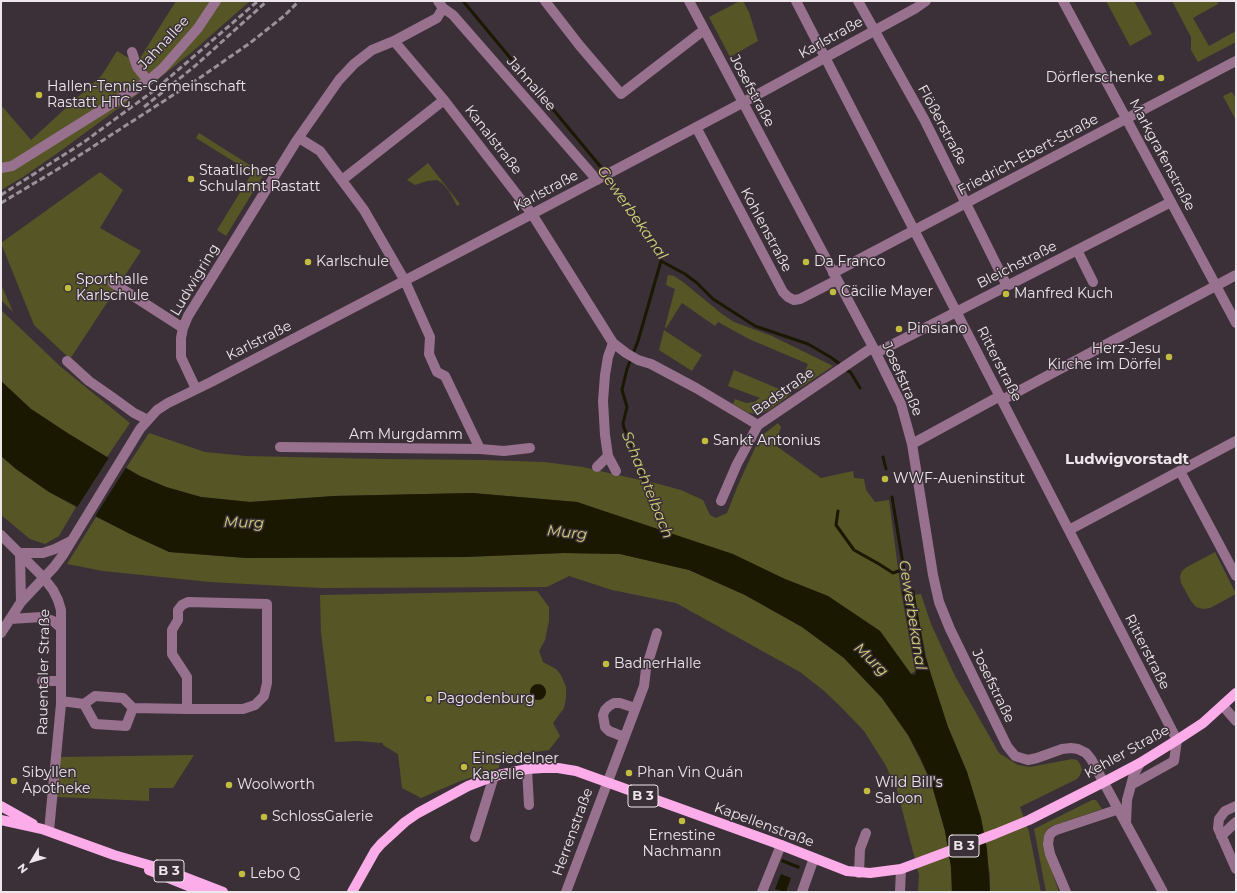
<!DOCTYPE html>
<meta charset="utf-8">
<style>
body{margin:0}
#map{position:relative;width:1237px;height:893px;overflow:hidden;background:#3b3038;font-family:Montserrat,sans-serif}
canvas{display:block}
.frame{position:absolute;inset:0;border:2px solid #ede7eb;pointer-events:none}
.north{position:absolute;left:12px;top:841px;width:40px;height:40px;-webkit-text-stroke:3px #3b3038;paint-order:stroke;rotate:232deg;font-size:11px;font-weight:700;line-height:16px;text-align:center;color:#ede7eb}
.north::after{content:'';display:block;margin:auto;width:14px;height:18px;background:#ede7eb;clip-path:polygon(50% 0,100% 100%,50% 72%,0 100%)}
</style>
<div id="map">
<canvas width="1237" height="893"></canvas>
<div class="frame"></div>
<div class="north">N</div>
</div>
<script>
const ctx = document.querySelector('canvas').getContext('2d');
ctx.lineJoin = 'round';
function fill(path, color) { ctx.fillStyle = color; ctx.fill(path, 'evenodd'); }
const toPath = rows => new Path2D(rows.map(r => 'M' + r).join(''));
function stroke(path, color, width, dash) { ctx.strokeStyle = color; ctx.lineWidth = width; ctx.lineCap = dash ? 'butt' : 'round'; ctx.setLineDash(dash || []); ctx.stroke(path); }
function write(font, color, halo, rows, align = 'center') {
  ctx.font = font + ' Montserrat,sans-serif'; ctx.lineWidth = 3; ctx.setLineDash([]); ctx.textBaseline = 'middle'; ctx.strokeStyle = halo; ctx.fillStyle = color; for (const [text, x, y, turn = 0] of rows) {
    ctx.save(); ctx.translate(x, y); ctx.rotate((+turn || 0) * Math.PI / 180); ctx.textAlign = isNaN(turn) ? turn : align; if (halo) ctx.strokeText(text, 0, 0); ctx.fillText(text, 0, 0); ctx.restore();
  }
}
const green = toPath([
 [176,1,250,1,192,52,157,80,59,152,23,177,1,190,1,105,31,140,102,75,117,51,137,63],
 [740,1,743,1,749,12,758,41,730,57,709,17],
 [1106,1,1134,1,1152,34,1130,46],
 [1172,1,1217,1,1218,4,1193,18,1209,46,1236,31,1236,42,1198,62,1191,50,1191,37],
 [1232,92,1236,99,1236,120,1223,96],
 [199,133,264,174,226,236,217,230,252,173,196,138],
 [428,163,460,204,457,206,449,191,442,183,437,180,427,181,415,185,407,180],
 [100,172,123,190,100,228,141,251,70,359,34,325,1,243],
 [668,275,674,276,683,282,722,314,734,322,772,336,833,366,797,390,808,364,749,339,718,322,715,326,682,303,666,328,665,327,675,289,666,285],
 [1,284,13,312,1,300],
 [1,310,61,367,130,423,107,457,69,434,31,409,1,381],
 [664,330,702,355,692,371,659,350],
 [734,370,791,394,769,410,759,414,749,413,733,404,735,399,746,403,754,402,760,398,728,386],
 [778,423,781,427,775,445,821,478,853,471,854,478,864,479,866,490,875,502,889,500,901,591,915,671,911,674,880,631,828,596,785,579,577,502,472,493,334,496,250,502,201,497,166,487,140,476,126,468,149,433,205,452,246,456,382,459,484,460,544,462,583,467,613,474,655,483,681,490,703,500,710,515,716,518,727,513,738,485,760,437],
 [1,456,16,469,49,492,76,507,59,536,45,544,30,539,1,515],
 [96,517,170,552,246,558,464,557,564,553,620,554,689,570,709,579,745,595,802,627,844,658,882,698,908,735,931,782,945,831,951,867,952,892,918,892,919,875,897,790,886,766,864,731,840,706,823,690,800,672,676,603,612,590,569,576,547,587,320,588,210,582,103,571,67,564],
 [1215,552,1236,594,1210,608,1203,609,1196,607,1191,601,1181,583,1180,576,1182,571,1187,567],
 [537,591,549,607,549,621,545,640,539,651,543,662,556,669,561,675,566,687,566,698,564,708,553,723,560,736,549,750,500,757,499,768,458,782,421,798,402,788,398,754,383,745,383,743,357,741,335,742,321,633,320,595],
 [921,594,931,624,955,676,999,753,1018,765,1030,767,1072,759,1077,760,1080,764,1082,770,1080,775,1077,779,1020,807,1029,832,1041,892,990,892,990,875,981,818,967,772,948,727,935,691,926,656,914,595],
 [194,755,173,788,149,788,149,801,57,797,60,757],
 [1092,800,1096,800,1102,809,1052,826,1047,829,1045,837,1047,856,1059,892,1046,892,1034,829]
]);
const water = toPath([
 [1,381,31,409,69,434,107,457,140,476,166,487,201,497,250,502,334,496,472,493,577,502,733,554,785,579,828,596,880,631,911,674,915,675,916,671,902,591,914,590,925,656,948,727,967,772,981,818,987,849,990,892,952,892,951,867,945,831,931,782,920,757,908,735,882,698,844,658,802,627,745,595,689,570,620,554,564,553,464,557,246,558,169,552,130,534,49,492,16,469,1,456],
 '530 692a8 8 0 1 1 16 0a8 8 0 1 1-16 0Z',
 [782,859,800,866,799,869,781,862],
 [781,874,791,878,786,892,775,889]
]);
const pier = toPath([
 [110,456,127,466,94,518,76,509]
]);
const stream = toPath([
 [463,1,605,172],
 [608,177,642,222,655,245,661,261,685,274,697,283,713,299,755,326,808,344,832,358,851,373,860,388],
 [661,261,638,341,627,369,622,390,627,407,623,423,624,428,638,461,645,485,664,533],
 [883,457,886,469],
 [892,497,908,594],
 [838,511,836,525,854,550,879,564,893,573,904,569]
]);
const minor = toPath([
 [545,1,580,46,621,94,704,30],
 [689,1,873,347,901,404,912,444,933,575,939,602,950,629,1007,746,1015,756,1028,760,1037,758,1062,749,1071,748,1078,749,1086,753,1091,759,1163,892],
 [796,1,1177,740,1174,761,1131,785],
 [858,1,924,119,1007,286],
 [1063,1,1236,323],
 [443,8,453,15,597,180],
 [394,41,444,100,532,214,613,343,626,353,638,360,651,364,696,388,758,425],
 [132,52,137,67,148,81],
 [696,127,783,292,788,297,794,300,800,299,837,280],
 [299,138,320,151,364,210,405,281,430,337,429,354,437,372,445,376,480,449],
 [1,168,12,166,148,81,163,68,198,28,216,1],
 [342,180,444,100],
 [1077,250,1093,282],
 [833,273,1236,61],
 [113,283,183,328],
 [876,353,1171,202],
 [67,361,89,381,112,397,134,413,148,420],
 [196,389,181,357,181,338,183,328,188,316,297,140,339,80,354,64,372,50,394,41,437,18,443,8,438,1],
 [1002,400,1236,275],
 [912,444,1000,396],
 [280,447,480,449,504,451,530,448],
 [608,456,605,435,603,401,605,375,608,357,613,343],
 [597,467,608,456,616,471],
 [1180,471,1236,576],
 [721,501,737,464,758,425,873,347],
 [1069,530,1236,441],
 [1,535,43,577,53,590,58,600,61,610,61,704,49,831],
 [20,553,43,553,55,549,71,541],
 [20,553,21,602],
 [10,619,42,617,53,621,61,628],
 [1,633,21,602,54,567,63,555,140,429,157,410,168,403,211,382,532,214,742,103,916,8,926,1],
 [42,681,60,681],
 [61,701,84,704,95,696,123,698,133,708,187,709,243,709,255,705,264,696,267,683,267,604,188,602,182,605,178,610,178,620,172,630,172,654,187,677,187,709],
 [84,704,95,724,126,726,133,708],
 [1223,706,1236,721],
 [624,737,609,731,605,727,603,715,605,710,609,706,614,703,620,703,635,708],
 [527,769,529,805],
 [1236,806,1225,811,1219,819,1218,828,1236,869],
 [1126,824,1127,800,1134,774,1140,763],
 [1221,836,1236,822],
 [475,837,494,776],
 [859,873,860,849,866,833],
 [566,892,644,686,646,669,657,633],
 [762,892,781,845],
 [802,892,814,858],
 [900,892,901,869],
 [1066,892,1050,854,1048,844,1049,837,1051,833,1056,830,1119,809]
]);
const major = toPath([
 [1,806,33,824],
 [1,820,42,829,114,855,166,870,223,892],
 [149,870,203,892],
 [352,892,375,851,381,844,405,822,418,813,468,786,494,776,527,769,543,768,558,768,576,771,781,845,847,871,870,873,901,869,995,834,1029,820,1104,782,1140,763,1177,740,1203,723,1236,693]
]);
const rail = toPath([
 [144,107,195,66,267,1],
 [1,195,84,142,156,89,258,1],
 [1,203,63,166,201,77,250,43,284,16,299,1]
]);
const markers = [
 [1161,78,4,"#c2bd3f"],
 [39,95,4,"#c2bd3f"],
 [191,179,4,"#c2bd3f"],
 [308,262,4,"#c2bd3f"],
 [806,262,4,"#c2bd3f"],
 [68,288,4,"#c2bd3f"],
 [833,292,4,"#c2bd3f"],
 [1006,294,4,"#c2bd3f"],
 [899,329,4,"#c2bd3f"],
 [1169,357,4,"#c2bd3f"],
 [705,441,4,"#c2bd3f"],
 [885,479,4,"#c2bd3f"],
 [606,664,4,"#c2bd3f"],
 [429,699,4,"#c2bd3f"],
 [464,767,4,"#c2bd3f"],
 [629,773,4,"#c2bd3f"],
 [14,781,4,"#c2bd3f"],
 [229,785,4,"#c2bd3f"],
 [867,791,4,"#c2bd3f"],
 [264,817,4,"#c2bd3f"],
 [682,821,4,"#c2bd3f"],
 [242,874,4,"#c2bd3f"]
];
const shields = [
 [643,796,30],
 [964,846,30],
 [169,871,30]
];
const shieldNames = [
 ["B 3",643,796],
 ["B 3",964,846],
 ["B 3",169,871]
];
const streetNames = [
 ["Karlstraße",831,38,-29],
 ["Jahnallee",164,43,-47],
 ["Jahnallee",531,84,49],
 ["Josefstraße",752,91,62],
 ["Flößerstraße",942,125,62],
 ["Kanalstraße",493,140,52],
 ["Friedrich-Ebert-Straße",1028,155,-28],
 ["Markgrafenstraße",1162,155,62],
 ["Karlstraße",546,191,-28],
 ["Kohlenstraße",766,230,62],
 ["Bleichstraße",1017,265,-27],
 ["Ludwigring",195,280,-59],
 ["Karlstraße",259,341,-27],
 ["Ritterstraße",999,364,63],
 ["Josefstraße",902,379,66],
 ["Badstraße",783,392,-35],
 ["Am Murgdamm",406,435],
 ["Ritterstraße",1147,652,63],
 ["Rauentaler Straße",44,672,-89],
 ["Josefstraße",993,686,64],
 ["Kehler Straße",1127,752,-29],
 ["Kapellenstraße",764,825,20],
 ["Herrenstraße",573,832,-70]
];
const poiNames = [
 ["Dörflerschenke",1153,78,"right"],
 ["Hallen-Tennis-Gemeinschaft",47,87],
 ["Rastatt HTG",47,103],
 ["Staatliches",199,171],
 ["Schulamt Rastatt",199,187],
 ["Karlschule",316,262],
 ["Da Franco",814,262],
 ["Sporthalle",76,280],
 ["Karlschule",76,296],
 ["Cäcilie Mayer",841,292],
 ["Manfred Kuch",1014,294],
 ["Pinsiano",907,329],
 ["Herz-Jesu",1161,349,"right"],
 ["Kirche im Dörfel",1161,365,"right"],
 ["Sankt Antonius",713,441],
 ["WWF-Aueninstitut",893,479],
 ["BadnerHalle",614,664],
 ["Pagodenburg",437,699],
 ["Einsiedelner",472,759],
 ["Kapelle",472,775],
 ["Sibyllen",22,773],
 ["Apotheke",22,789],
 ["Phan Vin Quán",637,773],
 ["Wild Bill's",875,783],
 ["Saloon",875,799],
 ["Woolworth",237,785],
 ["SchlossGalerie",272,817],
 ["Ernestine",682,836,"center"],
 ["Nachmann",682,852,"center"],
 ["Lebo Q",250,874]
];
const waterNames = [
 ["Gewerbekanal",632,213,55],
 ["Schachtelbach",647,485,68],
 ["Murg",244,523,2],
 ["Murg",567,533,6],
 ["Gewerbekanal",912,615,81],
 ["Murg",871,660,44]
];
const neighbourhoodNames = [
 ["Ludwigvorstadt",1127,460]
];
fill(green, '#565525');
fill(water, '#1a1800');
fill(pier, '#3b3038');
stroke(stream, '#1a1800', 3);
stroke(minor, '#98718e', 10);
stroke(major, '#fbace9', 10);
stroke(rail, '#9a9298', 3, [6, 3]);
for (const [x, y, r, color] of markers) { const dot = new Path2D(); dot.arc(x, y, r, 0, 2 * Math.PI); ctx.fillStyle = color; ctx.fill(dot); stroke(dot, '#3b3038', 1.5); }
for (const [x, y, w] of shields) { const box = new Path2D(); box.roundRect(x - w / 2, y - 11, w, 22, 3); ctx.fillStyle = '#3b3038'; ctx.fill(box); stroke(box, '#ede7eb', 1); }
write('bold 13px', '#ede7eb', null, shieldNames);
write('14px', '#ede7eb', '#3b3038', streetNames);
write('14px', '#ede7eb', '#3b3038', poiNames, 'left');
write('italic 15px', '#d3d078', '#3b3038', waterNames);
write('bold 15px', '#ede7eb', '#3b3038', neighbourhoodNames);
</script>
